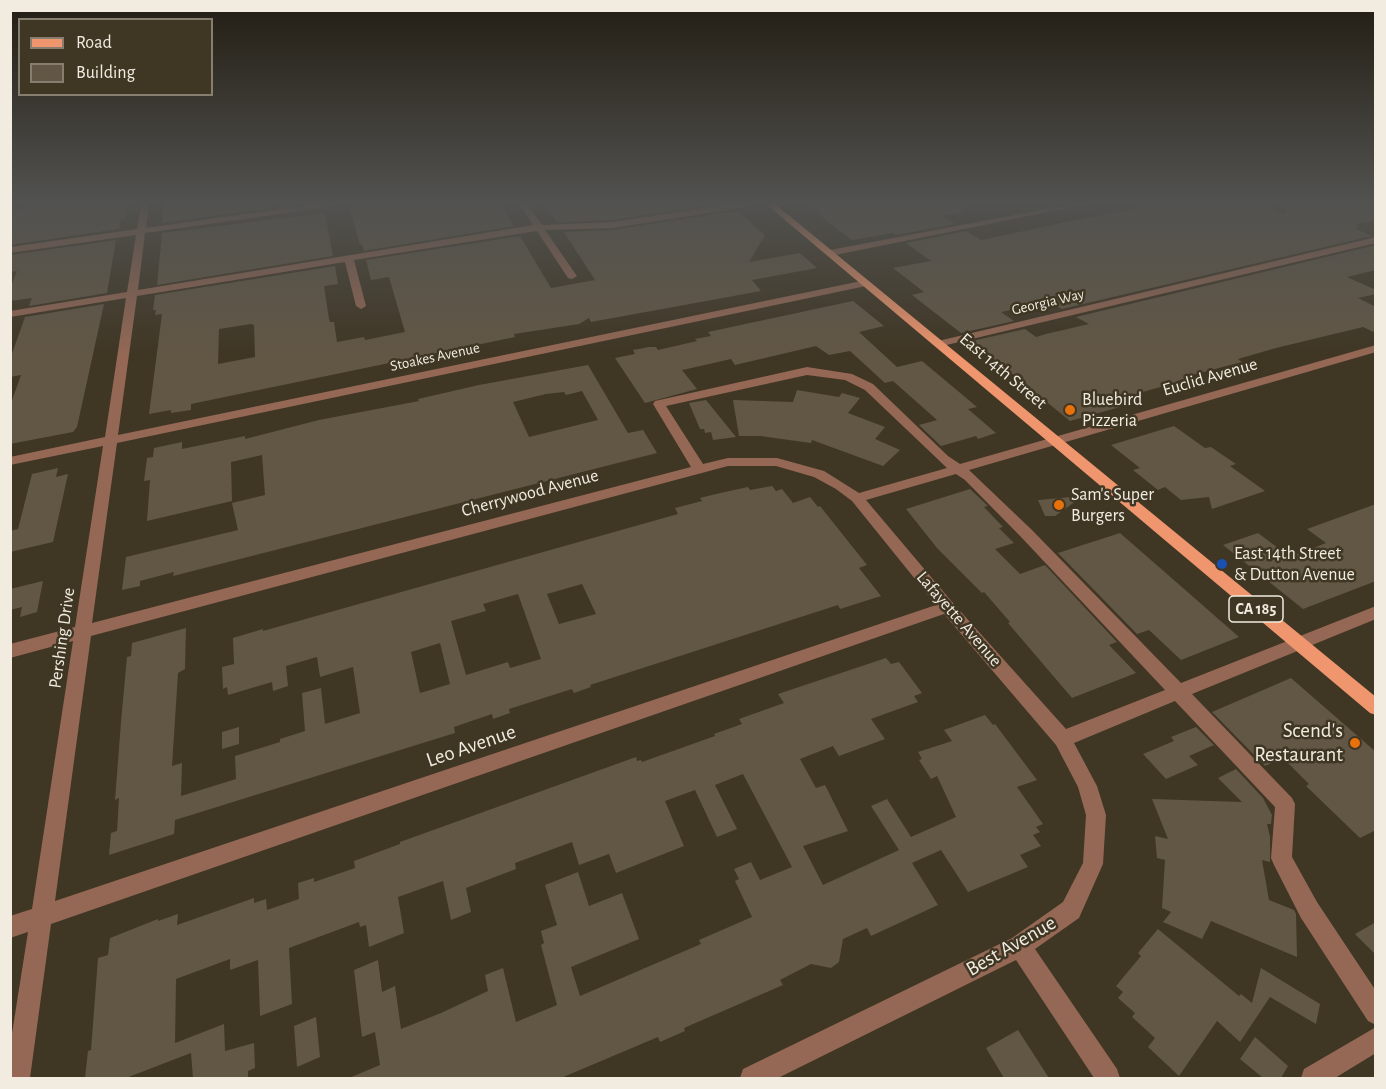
<!DOCTYPE html>
<style>
body{margin:0}
#map{position:relative;width:1386px;height:1089px;overflow:hidden;background:#3f3624;font-family:"Alegreya Sans",sans-serif}
canvas{display:block}
.frame{position:absolute;inset:0;border:12px solid #f1ebe0;pointer-events:none}
.legend{position:absolute;left:18px;top:18px;width:195px;height:78px;box-sizing:border-box;background:#3f3624;border:2px solid #867e6f;margin:0;padding:8px 10px;list-style:none;font-size:18px;color:#f1ebe0}
.legend li{display:flex;align-items:center;gap:12px;height:30px}
.legend b{width:30px;border:2px solid #867e6f}
</style>
<div id="map">
<canvas width="1386" height="1089"></canvas>
<div class="frame"></div>
<ul class="legend">
<li><b style="height:8px;background:#f0966e"></b>Road</li>
<li><b style="height:16px;background:#625745"></b>Building</li>
</ul>
</div>
<script>
const ctx = document.querySelector('canvas').getContext('2d');
ctx.lineJoin = 'round';
function fill(path, color) { ctx.fillStyle = color; ctx.fill(path, 'evenodd'); }
const toPath = rows => new Path2D(rows.map(r => 'M' + r).join(''));
function stroke(path, color, width, dash) { ctx.strokeStyle = color; ctx.lineWidth = width; ctx.lineCap = dash ? 'butt' : 'round'; ctx.setLineDash(dash || []); ctx.stroke(path); }
function write(font, color, halo, rows, align = 'center') {
  ctx.font = font + ' "Alegreya Sans",sans-serif'; ctx.lineWidth = 5; ctx.setLineDash([]); ctx.textBaseline = 'middle'; ctx.strokeStyle = halo; ctx.fillStyle = color; for (const [text, x, y, turn = 0] of rows) {
    ctx.save(); ctx.translate(x, y); ctx.rotate((+turn || 0) * Math.PI / 180); ctx.textAlign = isNaN(turn) ? turn : align; if (halo) ctx.strokeText(text, 0, 0); ctx.fillText(text, 0, 0); ctx.restore();
  }
}
const building = toPath([
 [56,204,127,204,125,219,121,219,119,229,10,245,10,218,14,210],
 [163,204,270,204,270,208,162,223],
 [380,204,500,204,514,226,364,251,362,244,360,245,350,209],
 [543,204,720,204,612,220,557,222],
 [810,204,962,204,963,212,943,216,955,224,896,235,892,233,852,240,828,222,819,214,823,214],
 [1165,204,1261,204,1286,215,1287,204,1370,204,1376,210,1376,220,1356,224,1359,227,1354,228,1372,236,1062,309,1049,302,1001,312,1014,321,961,333,912,295,924,292,893,268,931,261,906,243,966,231,981,240,1076,220],
 [737,211,765,235,749,262,800,253,817,268,752,280,761,291,591,322,589,318,579,324,514,334,515,337,191,404,191,410,171,413,171,410,149,414,162,314,155,315,156,310,153,310,155,295,335,266,338,284,324,286,329,319,330,322,334,322,337,342,364,337,365,340,405,332,389,277,371,280,366,260,520,236,551,288,595,280,564,232,612,230],
 [251,324,254,325,255,357,218,364,219,329],
 [325,213,333,256,157,285,162,233],
 [116,240,107,293,29,306,32,298,10,301,10,288,17,271,10,272,10,255],
 [1376,245,1376,270,1347,277,1376,290,1376,294,1358,298,1376,307,1376,333,1363,327,1276,348,1238,359,1242,362,1192,375,1194,376,1177,381,1178,382,1111,401,1120,407,1070,421,972,341,1025,329,1036,337,1046,334,1089,324,1076,317],
 [853,301,884,326,859,332,897,367,922,361,977,407,968,409,996,433,978,439,976,436,941,446,919,425,937,420,893,381,885,383,850,351,829,355,816,346,735,365,731,359,687,369,682,370,697,389,645,403,615,358,635,354,633,350,649,347,656,347,658,350,697,341,695,339,711,336,708,332],
 [104,304,77,427,73,432,10,444,10,406,21,375,10,377,10,359,25,317],
 [588,365,628,433,643,430,657,453,173,576,174,572,140,581,140,586,122,590,126,557,238,530,232,503,265,495,262,455,231,462,232,501,147,521,150,480,144,481,147,458,153,457,154,448,182,442,182,449,245,436,245,439,319,420,419,401,418,399,479,385],
 [582,391,598,420,529,437,513,402,546,394,564,392,566,395],
 [797,390,839,397,842,393,860,398,848,413,885,427,875,439,900,450,883,466,812,440,811,443,760,436,739,436,733,400,793,402],
 [706,400,723,421,736,437,713,440,711,432,705,433,704,429,700,429,689,403],
 [1174,426,1205,448,1211,447,1236,464,1230,466,1265,491,1212,509,1209,497,1181,500,1165,487,1158,490,1133,470,1140,468,1111,445],
 [58,468,56,477,68,474,53,542,10,552,10,531,18,529,32,474],
 [772,486,776,491,782,489,793,503,810,497,818,507,820,506,867,565,859,568,881,596,840,609,838,605,590,685,591,687,574,693,572,689,509,709,510,713,493,719,492,714,454,727,455,733,175,820,174,834,109,855,111,833,117,831,119,798,115,800,121,722,127,657,131,656,132,643,186,628,185,669,178,673,172,766,182,763,181,796,236,779,235,756,280,742,280,739,305,731,302,693,321,688,325,724,360,713,353,667,320,677,317,657,286,666,288,686,273,691,272,682,228,695,227,687,223,689,222,667,234,664,233,638,263,629,263,631,678,514,675,508,702,501,700,498,716,494,748,487,750,490],
 [582,584,596,614,559,624,547,594],
 [518,594,541,659,510,668,508,662,466,675,451,621,486,611,483,604],
 [440,643,450,684,420,693,411,652],
 [970,489,988,506,984,507,1003,527,999,528,1014,543,995,549,1020,574,1045,565,1117,642,1109,645,1136,673,1072,698,1008,623,1010,622,984,592,982,593,937,548,906,509],
 [1083,496,1055,516,1045,516,1038,500],
 [1376,504,1376,581,1303,609,1223,545,1258,533,1290,557,1326,543,1307,529],
 [1120,533,1191,595,1239,637,1181,660,1149,630,1137,634,1058,553],
 [43,581,37,612,20,617,22,607,10,610,10,589],
 [886,658,891,664,899,662,922,693,914,696,918,702,871,719,885,739,839,756,833,746,800,759,816,788,825,785,848,831,803,846,823,885,899,850,871,806,887,799,911,837,956,817,937,776,931,779,919,760,922,759,918,752,952,741,944,730,985,715,993,725,995,724,1037,780,1017,787,1043,824,1036,827,1040,832,1033,835,1041,846,1020,855,1028,867,968,892,941,850,912,863,938,905,871,936,867,928,843,939,839,962,831,968,811,964,780,980,783,985,684,1028,685,1031,660,1042,658,1037,561,1078,349,1078,380,1065,375,1032,362,1037,354,970,378,960,382,992,395,986,401,1029,441,1013,488,991,485,975,503,968,516,1022,557,1005,541,945,544,943,541,931,557,925,545,885,578,872,589,906,622,893,639,939,571,967,580,996,701,944,699,940,752,917,735,881,739,879,734,869,751,862,760,880,792,867,743,774,715,785,737,829,717,837,695,790,665,801,684,846,636,865,616,873,609,854,579,865,572,842,515,863,516,869,466,888,471,912,451,920,443,881,398,897,404,933,369,947,366,925,360,927,359,922,289,948,292,1004,260,1016,258,960,230,970,230,959,176,979,175,1043,224,1024,225,1051,254,1043,255,1068,248,1071,248,1078,193,1078,191,1053,126,1078,85,1078,88,1051,91,1050,98,958,108,955,110,938,158,919,158,921,178,914,177,925,254,898,254,903,266,899,267,910,299,899,298,883,314,878,314,882,355,868,354,861,400,844,400,842,636,757,637,761,641,760,642,762,715,736,714,734,742,724,739,719,784,703,778,694],
 [1291,678,1376,752,1376,830,1360,838,1306,786,1309,784,1283,758,1265,766,1212,712],
 [239,727,239,744,222,749,222,732],
 [1196,727,1214,745,1189,756,1198,765,1166,779,1143,754,1174,741,1171,737],
 [1236,769,1263,798,1272,815,1271,824,1267,824,1270,837,1270,862,1262,860,1269,900,1294,910,1296,914,1297,957,1211,921,1202,939,1163,922,1171,912,1162,908,1165,860,1157,858,1155,836,1168,839,1152,799,1242,802,1218,778],
 [1376,922,1376,955,1355,934],
 [1158,929,1239,996,1241,994,1252,1003,1261,968,1320,1004,1316,1024,1270,997,1240,1042,1217,1021,1179,1076,1148,1047,1155,1038,1132,1017,1135,1013,1118,998,1123,992,1116,986,1141,956,1138,953],
 [316,1017,320,1057,297,1067,294,1026],
 [1018,1030,1049,1078,1004,1078,986,1048],
 [1255,1037,1288,1066,1281,1078,1263,1078,1240,1059]
]);
const minor = toPath([
 [141,204,149,204,146,228,314,204,334,204,330,207,145,233,138,290,533,225,519,204,527,204,542,225,612,222,733,204,752,204,748,207,612,228,545,230,577,276,572,279,568,278,537,231,354,260,366,306,361,309,356,306,345,262,137,296,118,435,866,280,871,283,866,286,117,443,92,623,691,467,653,404,655,401,807,367,852,374,873,384,948,456,960,464,1376,345,1376,352,969,470,1032,530,1181,683,1376,606,1376,619,1192,694,1292,798,1295,804,1292,857,1317,902,1376,991,1376,1025,1368,1021,1301,918,1274,865,1271,858,1275,807,1175,701,1074,743,1097,786,1106,815,1103,864,1079,918,1035,949,1117,1069,1120,1078,1094,1078,1016,960,778,1078,740,1078,743,1069,1012,938,1063,902,1083,863,1086,815,1078,787,1056,745,944,614,51,924,30,1078,10,1078,10,1046,28,932,10,938,10,916,32,909,73,641,10,658,10,644,75,627,103,446,10,465,10,457,105,437,126,298,10,317,10,311,127,292,136,235,10,253,10,247,137,229,141,204],
 [807,375,845,380,865,390,947,468,859,493,824,471,777,458,728,458,703,464,666,406,807,375],
 [728,466,776,466,814,477,836,489,852,501,936,605,55,901,91,636,728,466],
 [956,474,965,480,1022,538,1165,690,1066,729,953,603,866,500,956,474],
 [1072,204,1088,204,830,256,825,253,830,250,1072,204],
 [1376,237,1376,243,938,347,932,344,938,341,1376,237],
 [1376,1027,1376,1053,1335,1078,1301,1078,1304,1069,1376,1027]
]);
const major = toPath([
 [766,204,775,204,1376,697,1376,715,1370,713,766,204]
]);
const markers = [
 [1070,410,6,"#e8710a"],
 [1059,505,6,"#e8710a"],
 [1222,564,6,"#1a4fb4"],
 [1355,743,6,"#e8710a"]
];
const farStreetnames = [
 ["Georgia Way",1048,302,-13],
 ["Stoakes Avenue",435,357,-12]
];
const shields = [
 [1256,609,54]
];
const shieldNames = [
 ["CA 185",1256,609]
];
const streetNames = [
 ["East 14th Street",1003,371,40],
 ["Euclid Avenue",1210,377,-16],
 ["Cherrywood Avenue",530,493,-15],
 ["Lafayette Avenue",959,619,49],
 ["Pershing Drive",62,638,-82]
];
const poiNames = [
 ["Bluebird",1082,400],
 ["Pizzeria",1082,421],
 ["Sam's Super",1071,495],
 ["Burgers",1071,516],
 ["East 14th Street",1234,554],
 ["& Dutton Avenue",1234,575]
];
const nearPoinames = [
 ["Scend's",1343,731],
 ["Restaurant",1343,755]
];
const nearStreetnames = [
 ["Leo Avenue",471,746,-19],
 ["Best Avenue",1011,946,-30]
];
fill(building, '#625745');
fill(minor, '#946855');
fill(major, '#f0966e');
const sky = ctx.createLinearGradient(0, 0, 0, 356);
sky.addColorStop(0, '#231e14');
sky.addColorStop(0.57, '#525250');
sky.addColorStop(1, '#52525000');
ctx.fillStyle = sky;
ctx.fillRect(0, 0, 1386, 356);
for (const [x, y, r, color] of markers) { const dot = new Path2D(); dot.arc(x, y, r, 0, 2 * Math.PI); ctx.fillStyle = color; ctx.fill(dot); stroke(dot, '#3f3624', 2); }
write('15px', '#f1ebe0', '#3f3624', farStreetnames);
for (const [x, y, w] of shields) { const box = new Path2D(); box.roundRect(x - w / 2, y - 13, w, 26, 4.5); ctx.fillStyle = '#3f3624'; ctx.fill(box); stroke(box, '#f1ebe0', 1.5); }
write('bold 16px', '#f1ebe0', null, shieldNames);
write('18px', '#f1ebe0', '#3f3624', streetNames);
write('18px', '#f1ebe0', '#3f3624', poiNames, 'left');
write('21px', '#f1ebe0', '#3f3624', nearPoinames, 'right');
write('21px', '#f1ebe0', '#3f3624', nearStreetnames);
</script>
